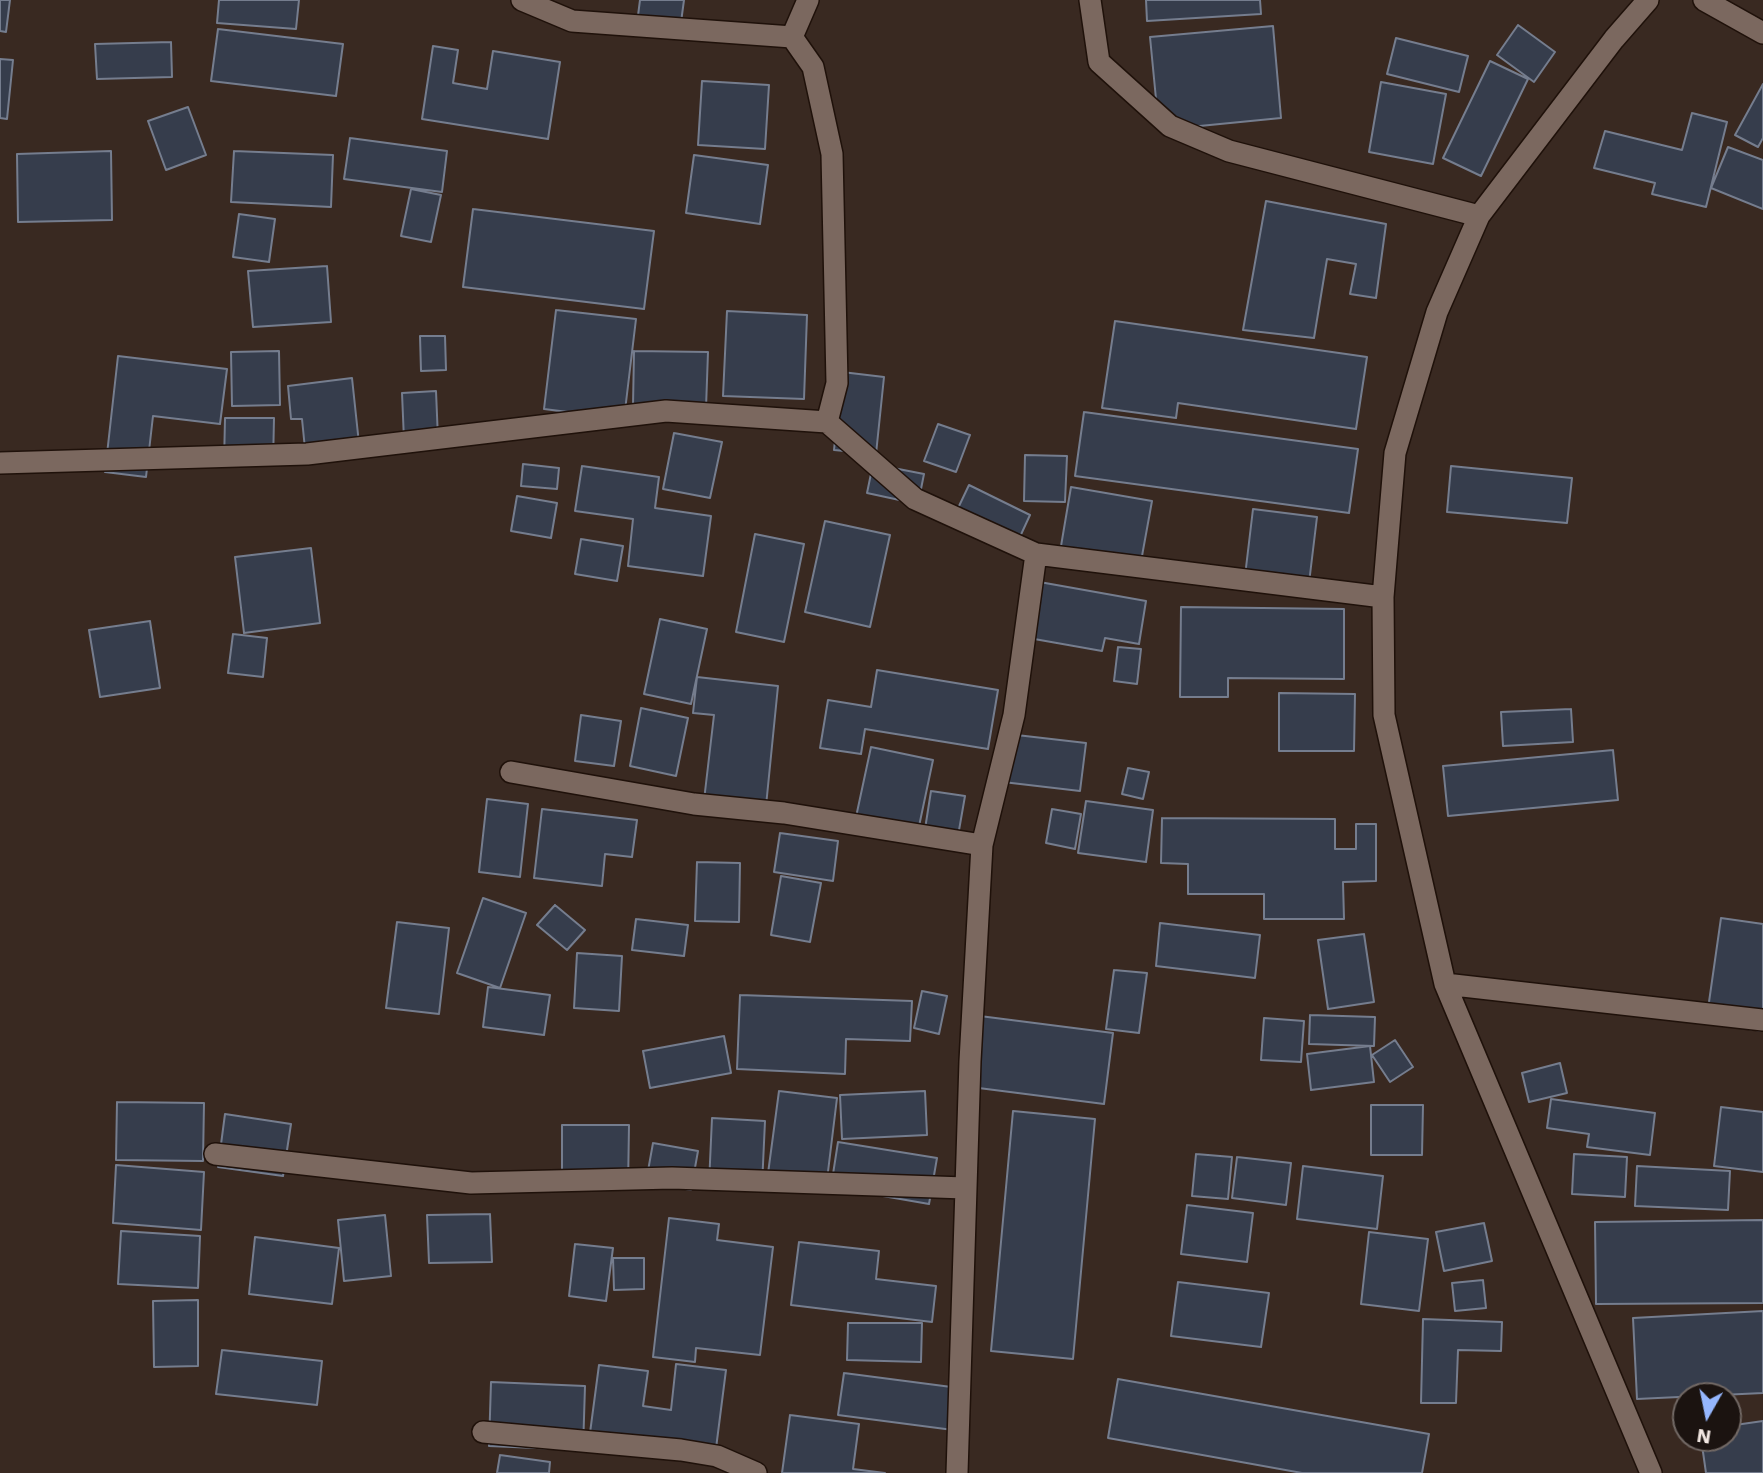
<!DOCTYPE html>
<style>
body{margin:0}
#map{position:relative;width:1763px;height:1473px;overflow:hidden;background:#392921;font-family:"Work Sans",sans-serif}
canvas{display:block}
.north{position:absolute;left:1672px;top:1382px;width:70px;height:70px;box-sizing:border-box;background:#1b1310;border:2px solid #716864;border-radius:50%;rotate:189deg;font-size:19px;font-weight:700;line-height:28px;text-align:center;color:#f2e7e2}
.north::after{content:'';display:block;margin:auto;width:24px;height:32px;background:#95b6fd;clip-path:polygon(50% 0,100% 100%,50% 72%,0 100%)}
</style>
<div id="map">
<canvas width="1763" height="1473"></canvas>
<div class="north">N</div>
</div>
<script>
const ctx = document.querySelector('canvas').getContext('2d');
ctx.lineJoin = 'round';
function fill(path, color) { ctx.fillStyle = color; ctx.fill(path, 'evenodd'); }
const toPath = rows => new Path2D(rows.map(r => 'M' + r).join(''));
function stroke(path, color, width, dash) { ctx.strokeStyle = color; ctx.lineWidth = width; ctx.lineCap = dash ? 'butt' : 'round'; ctx.setLineDash(dash || []); ctx.stroke(path); }
const building = toPath([
 [0,0,10,0,6,32,0,31,0,0],
 [219,0,299,0,296,29,217,23,219,0],
 [640,0,684,0,679,37,636,31,640,0],
 [1146,0,1260,0,1261,14,1147,21,1146,0],
 [1518,25,1555,52,1534,82,1497,55,1518,25],
 [1273,26,1281,118,1159,130,1150,37,1273,26],
 [218,29,343,44,336,96,211,81,218,29],
 [1396,38,1468,56,1459,92,1387,74,1396,38],
 [171,42,172,77,97,79,95,44,171,42],
 [433,46,458,50,453,83,487,89,493,51,560,62,548,139,422,119,433,46],
 [0,59,13,60,7,119,0,118,0,59],
 [1490,61,1528,79,1481,176,1443,158,1490,61],
 [702,81,769,85,765,149,698,145,702,81],
 [1381,82,1446,94,1433,164,1369,152,1381,82],
 [1763,84,1763,138,1758,147,1735,135,1763,84],
 [188,107,206,155,166,170,148,121,188,107],
 [1692,113,1727,122,1706,207,1652,194,1655,183,1594,168,1605,131,1682,150,1692,113],
 [350,138,447,151,442,192,344,179,350,138],
 [1728,147,1763,160,1763,209,1711,188,1728,147],
 [111,151,112,220,18,222,17,154,111,151],
 [234,151,333,155,331,207,231,202,234,151],
 [694,155,768,165,760,224,686,213,694,155],
 [411,189,441,195,431,242,401,236,411,189],
 [1266,201,1386,224,1376,298,1350,294,1356,264,1327,259,1314,338,1243,330,1266,201],
 [473,209,654,231,644,309,463,287,473,209],
 [239,214,275,219,269,262,233,257,239,214],
 [327,266,331,322,253,327,248,271,327,266],
 [556,310,636,319,624,419,544,409,556,310],
 [727,311,807,315,804,399,723,396,727,311],
 [1115,321,1367,357,1356,429,1178,403,1176,418,1102,408,1115,321],
 [420,336,445,336,446,370,421,371,420,336],
 [279,351,280,405,232,406,231,352,279,351],
 [634,351,708,352,706,408,633,406,634,351],
 [118,356,227,369,220,424,153,416,146,477,105,472,118,356],
 [842,372,884,377,876,454,834,450,842,372],
 [352,378,360,453,306,459,302,419,291,419,288,386,352,378],
 [436,391,438,439,404,440,402,393,436,391],
 [1084,412,1358,449,1349,513,1075,476,1084,412],
 [225,418,274,418,273,465,224,464,225,418],
 [938,424,970,435,956,472,924,461,938,424],
 [674,433,722,442,710,498,663,489,674,433],
 [1025,455,1067,456,1065,502,1024,501,1025,455],
 [523,464,559,468,557,489,521,486,523,464],
 [873,464,924,474,918,504,867,493,873,464],
 [582,466,659,477,655,508,711,516,703,576,628,566,633,519,575,511,582,466],
 [1451,466,1572,478,1567,523,1447,512,1451,466],
 [969,485,1030,515,1012,554,950,525,969,485],
 [1071,487,1152,501,1140,567,1060,552,1071,487],
 [517,496,557,503,551,538,511,531,517,496],
 [1253,509,1317,517,1309,583,1245,576,1253,509],
 [825,521,890,535,870,627,805,612,825,521],
 [755,534,804,544,784,642,736,632,755,534],
 [581,539,623,546,617,581,575,574,581,539],
 [311,548,320,623,244,633,235,557,311,548],
 [1034,581,1146,601,1139,644,1105,638,1102,651,1023,637,1034,581],
 [1181,607,1344,609,1344,679,1228,678,1228,697,1180,697,1181,607],
 [660,619,707,629,691,704,644,694,660,619],
 [150,621,160,688,100,697,89,630,150,621],
 [233,634,267,638,263,677,228,673,233,634],
 [1118,647,1141,649,1137,684,1114,681,1118,647],
 [877,670,998,690,988,749,865,729,861,754,820,748,828,700,871,707,877,670],
 [697,677,778,686,765,816,703,809,714,715,693,713,697,677],
 [1279,693,1355,694,1354,751,1279,751,1279,693],
 [641,708,688,718,676,776,630,766,641,708],
 [1571,709,1573,742,1503,746,1501,712,1571,709],
 [581,715,621,721,614,766,575,761,581,715],
 [1008,734,1086,743,1080,791,1003,782,1008,734],
 [871,747,933,760,918,831,856,817,871,747],
 [1613,750,1618,800,1448,816,1443,766,1613,750],
 [1128,768,1149,772,1143,799,1122,794,1128,768],
 [931,791,965,796,958,836,925,829,931,791],
 [487,799,528,804,520,877,479,872,487,799],
 [1086,801,1153,810,1146,862,1078,853,1086,801],
 [542,809,637,820,632,857,605,854,602,886,534,878,542,809],
 [1052,809,1081,814,1075,849,1046,843,1052,809],
 [1162,818,1335,819,1335,849,1356,849,1356,824,1376,824,1376,881,1343,882,1344,919,1264,919,1264,894,1188,894,1188,864,1161,863,1162,818],
 [780,833,838,841,833,881,774,872,780,833],
 [697,862,740,863,739,922,695,921,697,862],
 [781,876,821,883,810,942,771,935,781,876],
 [483,898,526,913,500,988,457,973,483,898],
 [555,905,585,930,567,950,537,925,555,905],
 [1721,918,1763,924,1763,1031,1706,1023,1721,918],
 [636,919,688,925,684,956,632,950,636,919],
 [397,922,449,928,439,1014,386,1008,397,922],
 [1160,923,1260,935,1255,978,1156,966,1160,923],
 [1364,934,1374,1002,1328,1009,1318,940,1364,934],
 [577,953,622,956,619,1011,574,1008,577,953],
 [1114,970,1147,973,1139,1033,1106,1029,1114,970],
 [488,987,550,995,544,1035,483,1027,488,987],
 [922,991,947,996,939,1034,914,1028,922,991],
 [740,995,912,1001,910,1041,846,1039,845,1074,737,1069,740,995],
 [972,1015,1113,1033,1104,1104,963,1086,972,1015],
 [1310,1015,1375,1017,1374,1046,1309,1044,1310,1015],
 [1264,1018,1304,1021,1301,1062,1261,1060,1264,1018],
 [724,1036,731,1073,650,1088,643,1051,724,1036],
 [1395,1040,1413,1067,1390,1082,1372,1055,1395,1040],
 [1370,1046,1374,1082,1311,1090,1307,1054,1370,1046],
 [1560,1063,1567,1093,1529,1102,1522,1073,1560,1063],
 [779,1091,837,1098,826,1188,767,1181,779,1091],
 [925,1091,927,1135,842,1139,840,1095,925,1091],
 [1551,1099,1655,1113,1650,1155,1587,1147,1589,1134,1547,1128,1551,1099],
 [117,1102,204,1103,203,1161,116,1160,117,1102],
 [1371,1105,1423,1105,1422,1155,1371,1155,1371,1105],
 [1721,1107,1763,1112,1763,1172,1714,1166,1721,1107],
 [1013,1111,1095,1119,1073,1359,991,1351,1013,1111],
 [225,1114,291,1124,283,1176,218,1167,225,1114],
 [712,1118,765,1121,762,1186,709,1184,712,1118],
 [562,1125,629,1125,628,1188,562,1188,562,1125],
 [838,1142,937,1158,929,1204,831,1187,838,1142],
 [653,1143,698,1151,691,1190,646,1182,653,1143],
 [1196,1154,1232,1157,1228,1199,1192,1196,1196,1154],
 [1574,1154,1627,1157,1625,1197,1572,1194,1574,1154],
 [1237,1157,1291,1163,1286,1205,1232,1198,1237,1157],
 [116,1165,204,1172,201,1230,113,1223,116,1165],
 [1303,1166,1383,1176,1377,1229,1297,1219,1303,1166],
 [1637,1166,1730,1171,1728,1210,1635,1206,1637,1166],
 [1187,1205,1253,1213,1247,1262,1181,1254,1187,1205],
 [490,1214,492,1262,429,1263,427,1215,490,1214],
 [385,1215,391,1276,344,1281,338,1220,385,1215],
 [669,1218,719,1224,717,1240,773,1247,760,1355,696,1348,695,1362,653,1357,669,1218],
 [1763,1220,1763,1303,1596,1304,1595,1222,1763,1220],
 [1484,1223,1492,1261,1444,1271,1436,1232,1484,1223],
 [121,1231,200,1236,198,1288,118,1284,121,1231],
 [1369,1232,1428,1239,1419,1311,1361,1304,1369,1232],
 [255,1237,339,1248,332,1304,249,1294,255,1237],
 [799,1242,879,1251,876,1279,936,1286,932,1322,791,1305,799,1242],
 [575,1244,613,1248,606,1301,569,1296,575,1244],
 [613,1258,644,1258,644,1289,614,1290,613,1258],
 [1483,1280,1486,1308,1455,1311,1452,1283,1483,1280],
 [1178,1282,1269,1293,1261,1347,1171,1336,1178,1282],
 [198,1300,198,1366,154,1367,153,1301,198,1300],
 [1763,1311,1763,1393,1637,1399,1633,1318,1763,1311],
 [1423,1319,1502,1322,1501,1351,1458,1350,1456,1403,1421,1403,1423,1319],
 [848,1323,922,1323,921,1362,847,1360,848,1323],
 [222,1350,322,1361,317,1405,216,1394,222,1350],
 [676,1364,726,1370,714,1464,588,1448,599,1365,648,1371,643,1406,671,1410,676,1364],
 [844,1373,959,1388,953,1430,838,1415,844,1373],
 [1118,1379,1429,1434,1422,1473,1302,1473,1108,1438,1118,1379],
 [491,1382,585,1386,583,1450,489,1446,491,1382],
 [790,1415,859,1424,853,1469,885,1473,782,1473,790,1415],
 [1763,1421,1763,1473,1706,1473,1701,1438,1728,1438,1728,1426,1763,1421],
 [500,1455,550,1462,549,1473,497,1473,500,1455]
]);
const minor = toPath([
 [522,0,572,21,792,37],
 [1090,0,1099,62,1170,126,1229,151,1479,216],
 [1648,0,1614,39,1479,216,1437,312,1395,453,1383,597,1384,715,1445,984,1651,1473],
 [1704,0,1763,33],
 [792,37,813,67,832,154,837,383,827,422],
 [792,37,808,0],
 [0,463,307,454,666,411,827,422,915,499,1036,554,1383,597],
 [511,772,694,804,784,813,982,845],
 [1445,984,1763,1020],
 [215,1154,471,1183,672,1178,965,1188],
 [483,1432,681,1450,717,1456,756,1473],
 [957,1473,970,1061,982,845,1014,715,1036,554]
]);
fill(building, '#363d4c');
stroke(building, '#757d8e', 2);
stroke(minor, '#1f110a', 24);
stroke(minor, '#7b685f', 21);
</script>
